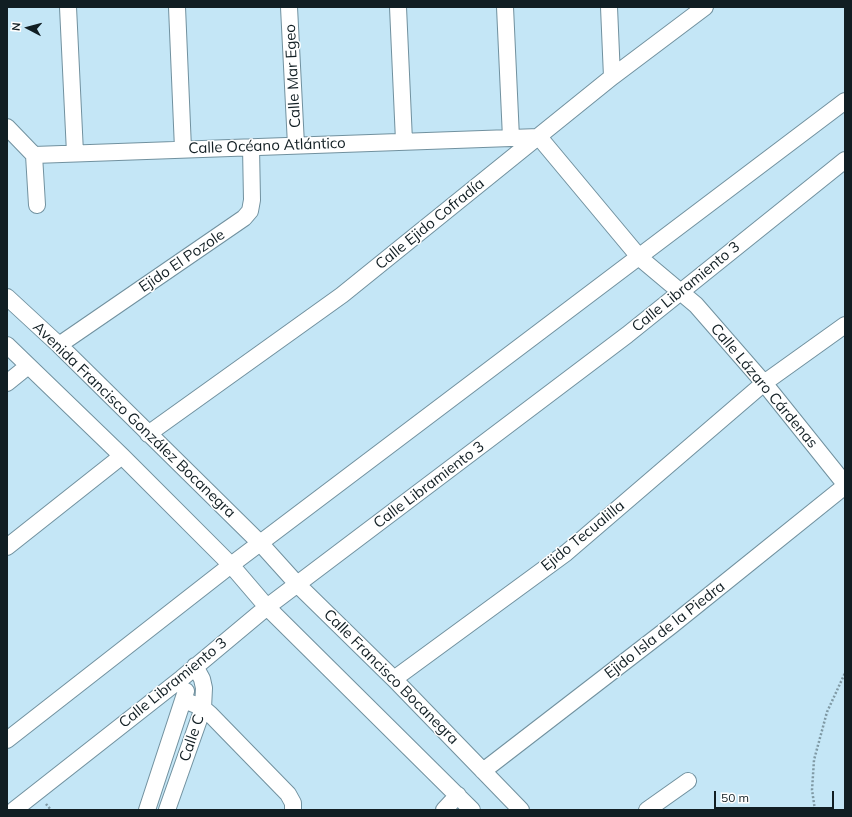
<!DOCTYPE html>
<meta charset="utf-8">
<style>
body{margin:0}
#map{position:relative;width:852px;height:817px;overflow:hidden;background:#c4e6f6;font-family:Mulish,sans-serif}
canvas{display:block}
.frame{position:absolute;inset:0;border:8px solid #111e23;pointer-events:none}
.north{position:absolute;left:8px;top:8px;width:40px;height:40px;-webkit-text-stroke:3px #fff;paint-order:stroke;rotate:276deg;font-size:11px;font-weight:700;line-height:16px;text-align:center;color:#111e23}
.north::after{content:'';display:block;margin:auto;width:14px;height:18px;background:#111e23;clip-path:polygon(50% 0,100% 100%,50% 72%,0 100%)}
.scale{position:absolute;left:714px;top:791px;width:120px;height:18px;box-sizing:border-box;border:2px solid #111e23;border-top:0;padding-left:5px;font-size:12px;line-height:14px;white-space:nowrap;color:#111e23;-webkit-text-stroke:3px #fff;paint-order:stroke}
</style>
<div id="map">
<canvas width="852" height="817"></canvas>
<div class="frame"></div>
<div class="north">N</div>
<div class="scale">50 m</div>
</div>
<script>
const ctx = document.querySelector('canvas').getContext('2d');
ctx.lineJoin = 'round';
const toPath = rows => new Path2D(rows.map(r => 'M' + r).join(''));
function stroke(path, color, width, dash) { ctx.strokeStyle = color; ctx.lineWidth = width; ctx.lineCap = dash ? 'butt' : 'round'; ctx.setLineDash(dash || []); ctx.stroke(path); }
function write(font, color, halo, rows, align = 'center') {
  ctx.font = font + ' Mulish,sans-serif'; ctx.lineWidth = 3; ctx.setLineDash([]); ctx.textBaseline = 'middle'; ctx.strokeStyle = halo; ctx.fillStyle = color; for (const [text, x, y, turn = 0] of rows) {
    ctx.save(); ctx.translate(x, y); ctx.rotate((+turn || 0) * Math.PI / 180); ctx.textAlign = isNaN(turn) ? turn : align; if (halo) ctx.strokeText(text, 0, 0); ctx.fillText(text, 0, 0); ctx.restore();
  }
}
const path = toPath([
 [46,804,51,810],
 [815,810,812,790,814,760,827,712,845,673]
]);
const minor = toPath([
 [68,7,75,153],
 [177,7,183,149],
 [289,7,296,145],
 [398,7,404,141],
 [505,7,511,138],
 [609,7,612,77],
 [7,127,34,155,539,137,640,258,696,305,764,383,845,484],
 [34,155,37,205],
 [7,297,59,345,261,544,298,585,394,679,521,810],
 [7,345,122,456,231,565,267,607,472,810],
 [59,345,244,218,250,211,252,200,251,147],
 [7,383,28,366],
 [148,434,342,295,612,77,705,7],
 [7,547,122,456],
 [394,679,566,553,764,383,845,325],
 [184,700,203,708,210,714,288,794,293,803,293,810],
 [7,740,231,565,845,101],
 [483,771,671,626,845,486],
 [14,810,182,678,267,607,627,335,845,160],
 [147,810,186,691],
 [167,810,203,708,204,688,202,679,195,666],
 [444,810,458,795],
 [647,810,688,781]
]);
const streetNames = [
 ["Calle Mar Egeo",293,76,-93],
 ["Calle Océano Atlántico",267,146,-2],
 ["Calle Ejido Cofradía",430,224,-39],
 ["Ejido El Pozole",182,261,-34],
 ["Calle Libramiento 3",686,287,-39],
 ["Calle Lázaro Cárdenas",764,386,50],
 ["Avenida Francisco González Bocanegra",134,420,44],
 ["Calle Libramiento 3",429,485,-37],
 ["Ejido Tecualilla",583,536,-39],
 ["Ejido Isla de la Piedra",665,630,-38],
 ["Calle Francisco Bocanegra",391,677,45],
 ["Calle Libramiento 3",173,683,-39],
 ["Calle C",192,738,-71]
];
stroke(minor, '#71919f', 18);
stroke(path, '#7f99a4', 2.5, [2, 2]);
stroke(minor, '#fff', 16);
write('15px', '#111e23', '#fff', streetNames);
</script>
